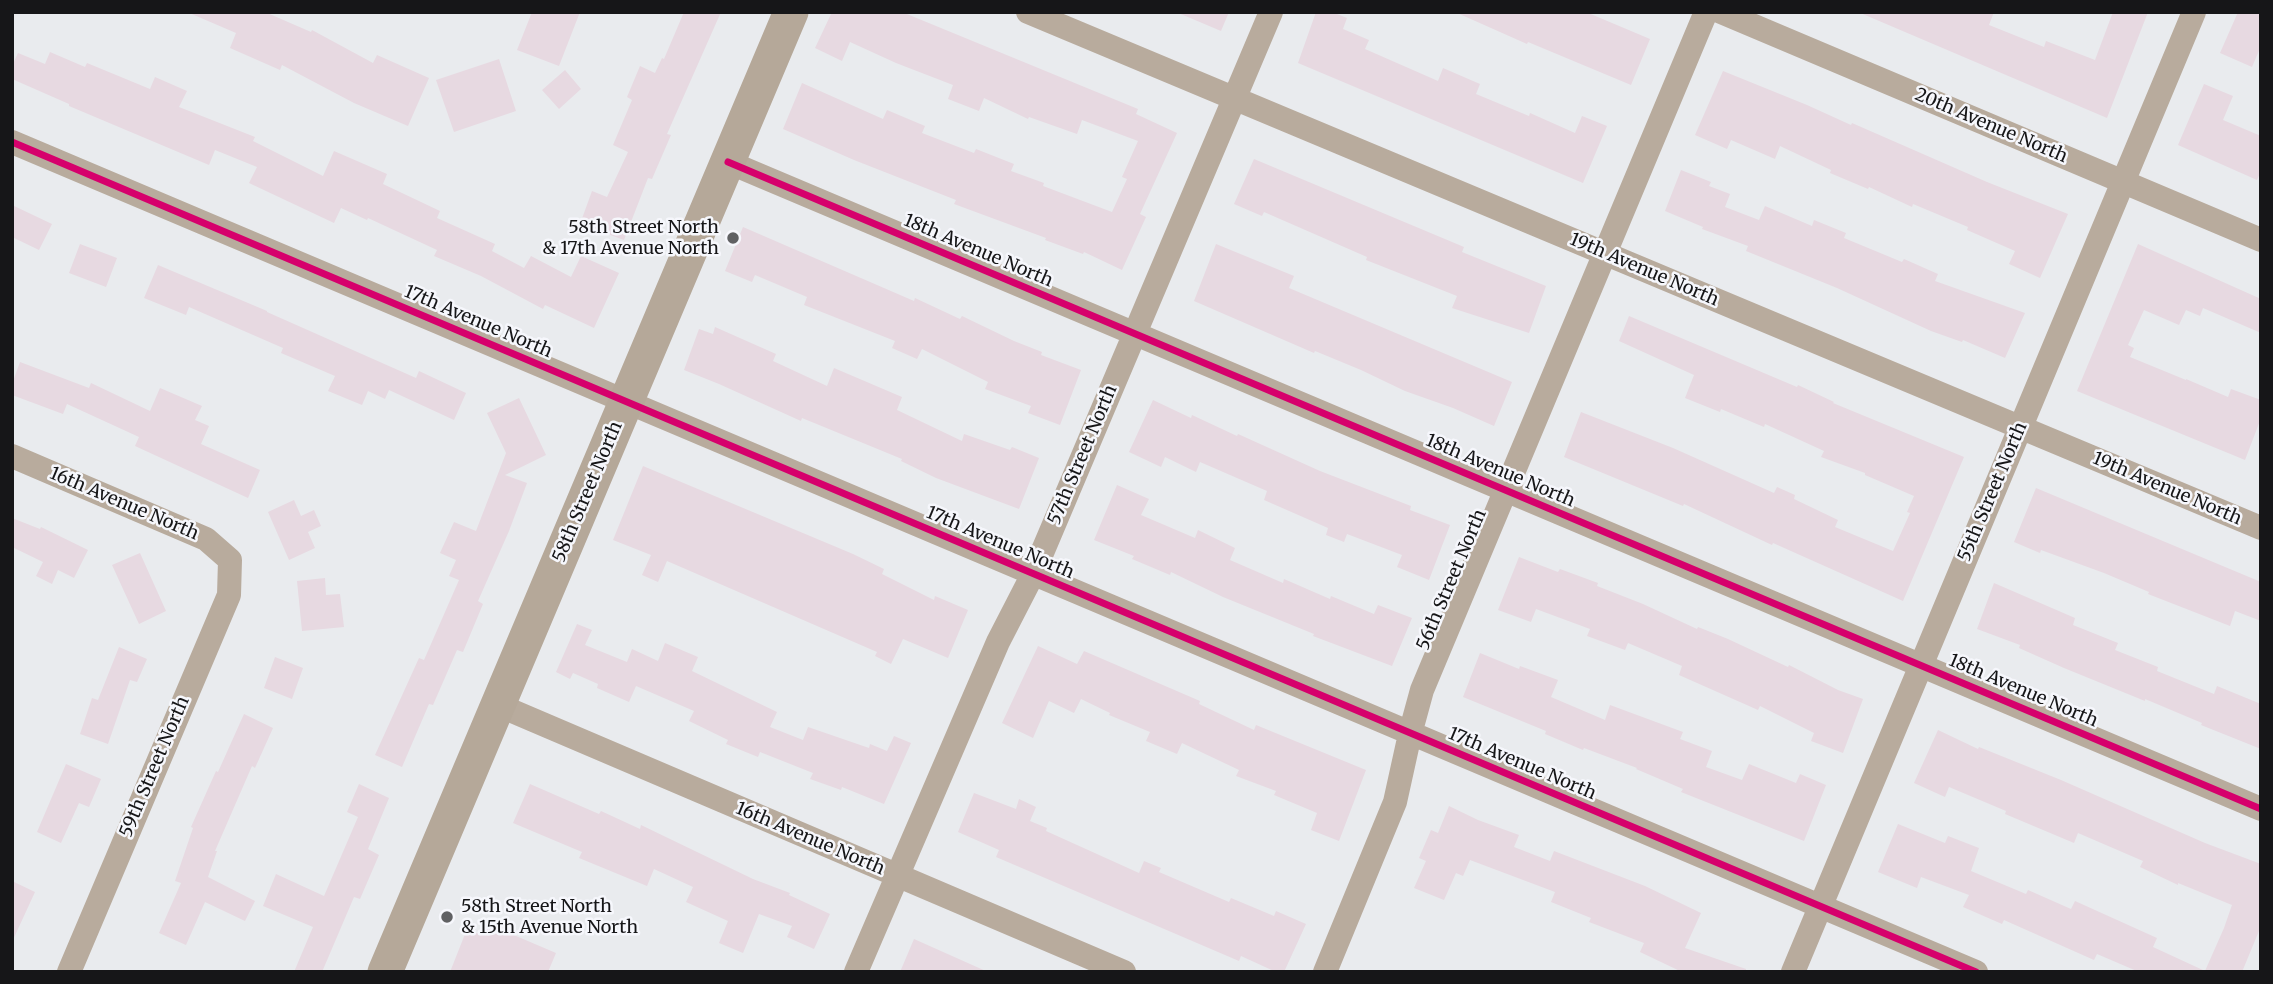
<!DOCTYPE html>
<style>
body{margin:0}
#map{position:relative;width:2273px;height:984px;overflow:hidden;background:#e9ebee;font-family:Merriweather,serif}
canvas{display:block}
.frame{position:absolute;inset:0;border:14px solid #161618;pointer-events:none}
</style>
<div id="map">
<canvas width="2273" height="984"></canvas>
<div class="frame"></div>
</div>
<script>
const ctx = document.querySelector('canvas').getContext('2d');
ctx.lineJoin = 'round';
function fill(path, color) { ctx.fillStyle = color; ctx.fill(path, 'evenodd'); }
const toPath = rows => new Path2D(rows.map(r => 'M' + r).join(''));
function stroke(path, color, width, dash) { ctx.strokeStyle = color; ctx.lineWidth = width; ctx.lineCap = dash ? 'butt' : 'round'; ctx.setLineDash(dash || []); ctx.stroke(path); }
function write(font, color, halo, rows, align = 'center') {
  ctx.font = font + ' Merriweather,serif'; ctx.lineWidth = 5; ctx.setLineDash([]); ctx.textBaseline = 'middle'; ctx.strokeStyle = halo; ctx.fillStyle = color; for (const [text, x, y, turn = 0] of rows) {
    ctx.save(); ctx.translate(x, y); ctx.rotate((+turn || 0) * Math.PI / 180); ctx.textAlign = isNaN(turn) ? turn : align; if (halo) ctx.strokeText(text, 0, 0); ctx.fillText(text, 0, 0); ctx.restore();
  }
}
const building = toPath([
 [187,12,265,12,311,32,312,30,373,63,377,55,429,78,408,126,354,103,282,65,280,70,230,48,236,33],
 [532,12,580,12,559,66,517,50],
 [684,12,721,12,667,134,671,135,652,179,648,178,624,240,580,224,592,191,607,197,628,152,613,145,632,100,627,97,640,66,655,73,662,58,664,59],
 [832,12,902,12,1138,109,1136,114,1177,133,1140,214,1146,217,1122,270,1084,252,1083,254,1045,240,1046,238,954,204,956,200,854,160,783,129,802,83,883,119,887,110,925,126,922,133,974,153,976,149,1014,164,1011,171,1044,183,1043,186,1112,212,1127,179,1122,177,1138,141,1082,120,1077,134,1029,117,1028,119,984,98,979,111,948,99,953,85,896,63,850,42,842,61,815,48],
 [1176,12,1229,12,1221,31],
 [1316,12,1332,12,1347,18,1343,29,1369,40,1365,49,1438,81,1443,68,1480,84,1476,94,1529,116,1530,113,1575,133,1582,116,1607,126,1583,183,1298,63],
 [1455,12,1586,12,1650,39,1631,85,1528,42,1527,44],
 [1858,12,1994,12,1989,25,2044,47,2046,41,2095,60,2113,12,2148,12,2107,118],
 [2238,12,2261,12,2261,46,2252,67,2220,53],
 [50,52,85,67,87,63,150,89,155,77,187,91,179,107,255,137,253,141,323,176,334,151,387,174,383,184,440,211,437,218,495,244,492,251,524,268,531,256,571,277,581,256,619,273,594,328,545,305,543,309,481,276,434,256,437,250,368,218,367,220,341,208,334,223,249,183,257,167,215,150,209,165,69,106,69,104,12,79,12,66,18,53,45,64],
 [499,59,516,111,454,132,436,80],
 [565,70,581,89,559,109,542,90],
 [1723,71,1807,105,1851,125,1852,123,1987,182,2068,214,2040,278,2009,264,2015,251,1967,230,1968,227,1913,204,1912,207,1869,187,1868,189,1830,173,1831,170,1780,146,1775,159,1731,140,1727,149,1695,135],
 [2204,84,2233,96,2223,120,2261,136,2261,171,2257,180,2178,145],
 [1254,159,1464,247,1462,252,1546,286,1529,333,1452,308,1457,296,1366,260,1367,257,1264,212,1262,216,1234,204],
 [1681,170,1711,182,1709,186,1730,194,1725,207,1759,220,1765,206,1812,226,1814,220,1846,233,1844,238,1902,262,1904,259,1938,274,1935,281,2025,313,2005,358,1963,340,1962,342,1931,331,1837,288,1746,251,1748,246,1702,229,1703,227,1665,211],
 [12,205,52,224,39,250,12,237],
 [743,227,914,301,915,298,960,319,962,316,1014,341,1042,352,1041,355,1081,370,1060,425,1028,413,1031,406,985,389,988,382,922,349,917,359,892,348,895,341,804,305,807,297,755,275,752,282,725,271],
 [80,244,117,258,106,287,69,273],
 [1216,244,1294,276,1289,288,1512,382,1494,426,1453,408,1405,391,1361,370,1315,351,1314,353,1194,301],
 [2138,244,2261,299,2261,333,2203,308,2200,316,2186,310,2179,325,2144,310,2128,345,2134,348,2130,357,2186,380,2186,379,2228,397,2231,389,2261,400,2261,418,2245,460,2077,391],
 [158,265,267,311,267,312,416,378,419,371,466,393,454,420,389,390,385,399,368,391,362,405,328,391,335,376,281,353,283,348,189,307,186,315,144,298],
 [1629,316,1797,387,1798,385,1834,402,1833,403,1964,457,1903,601,1773,543,1772,545,1684,504,1683,506,1564,457,1581,412,1673,448,1774,493,1777,487,1795,495,1794,499,1838,520,1835,527,1893,551,1910,513,1907,512,1914,496,1865,475,1865,473,1821,457,1824,451,1765,424,1764,427,1721,409,1720,412,1685,398,1694,375,1619,341],
 [715,327,776,354,773,361,827,386,834,368,902,397,897,410,962,441,964,434,1010,450,1012,447,1039,458,1019,509,936,478,901,461,902,459,802,418,801,421,719,384,684,370,699,329,713,334],
 [20,362,89,388,91,383,150,411,160,388,202,406,195,420,209,426,201,444,260,470,248,498,135,446,139,437,67,404,63,414,12,395,12,384],
 [519,398,546,455,505,475,527,483,509,531,478,601,483,604,463,652,457,650,433,705,429,704,402,767,375,755,419,658,424,660,459,580,449,576,456,560,440,553,454,522,476,531,506,453,487,413],
 [1153,400,1191,418,1192,415,1237,436,1238,434,1320,471,1411,506,1410,510,1450,525,1429,580,1397,567,1402,555,1347,534,1344,542,1326,535,1328,528,1264,500,1267,491,1200,462,1196,472,1165,457,1161,467,1129,452],
 [643,466,853,554,884,569,882,574,934,600,935,596,968,610,948,658,903,639,891,664,875,656,877,652,667,561,658,582,642,575,651,555,613,540],
 [1117,485,1149,499,1141,515,1195,538,1198,530,1235,548,1230,560,1283,583,1284,579,1330,599,1331,596,1374,614,1378,605,1412,618,1392,666,1313,636,1314,634,1223,597,1171,572,1170,575,1132,559,1134,556,1094,540],
 [2036,488,2261,582,2261,621,2235,611,2230,626,2148,594,2149,592,2104,573,2041,550,2040,553,2014,542],
 [294,500,301,516,314,510,321,526,308,532,315,548,289,560,268,512],
 [12,518,40,529,41,527,88,550,74,578,58,570,52,584,36,576,43,562,12,547],
 [140,553,166,611,139,624,112,565],
 [1519,557,1558,572,1560,569,1598,583,1597,586,1643,604,1697,629,1698,627,1728,639,1788,667,1789,665,1838,690,1863,699,1843,753,1811,741,1814,733,1760,706,1758,710,1679,675,1682,666,1628,643,1625,650,1587,636,1590,629,1536,609,1531,622,1498,610],
 [325,578,326,595,340,594,344,627,302,631,297,581],
 [1994,583,2075,618,2073,625,2118,643,2115,650,2158,667,2157,671,2214,694,2217,686,2261,704,2261,749,2201,725,2202,723,2145,699,2145,701,2064,668,2019,648,2020,645,1977,629],
 [577,624,592,630,585,645,627,662,632,649,658,661,665,643,698,657,692,671,777,712,770,727,803,740,808,727,869,748,870,744,887,751,894,736,911,743,884,804,842,787,841,790,810,779,813,773,760,752,758,757,726,744,728,740,689,721,694,711,636,686,629,702,597,688,598,684,573,673,570,679,556,672],
 [1038,646,1077,664,1084,651,1200,701,1199,704,1254,730,1256,725,1366,770,1339,841,1311,830,1317,813,1274,795,1276,791,1236,776,1239,770,1182,743,1177,754,1146,741,1150,732,1109,715,1110,713,1081,699,1074,713,1049,701,1033,738,1002,723],
 [119,647,147,659,137,682,130,680,108,744,80,734,92,698,98,700],
 [1480,653,1519,669,1520,666,1558,680,1551,697,1605,720,1610,705,1683,732,1680,739,1712,751,1706,767,1742,780,1749,764,1796,783,1800,774,1826,785,1804,841,1681,792,1683,789,1636,769,1637,768,1584,748,1583,750,1545,734,1546,731,1463,697],
 [275,657,303,668,292,699,264,688],
 [244,714,273,728,255,768,252,766,215,851,217,851,208,877,255,901,245,921,205,902,186,945,159,933,181,883,175,881,193,828,191,827,216,771,218,772],
 [1938,730,1978,749,1979,747,2061,780,2205,843,2261,864,2261,926,2242,972,2139,972,2097,954,2094,960,2004,920,2002,924,1963,907,1969,895,1921,877,1917,888,1878,872,1898,824,1945,843,1948,836,1979,848,1971,871,2026,894,2028,890,2071,909,2075,901,2157,938,2153,947,2205,971,2224,928,2232,905,2178,883,2178,885,2140,867,2143,861,2078,833,2074,843,2005,814,2006,811,1949,787,1945,797,1914,783],
 [66,764,101,779,89,807,79,803,61,843,37,832],
 [359,784,389,798,368,849,379,855,360,899,354,897,322,972,294,972,313,927,263,906,276,874,324,896,358,817,347,812],
 [530,784,599,814,601,811,640,829,641,825,753,879,790,893,789,895,830,914,814,949,787,937,792,926,759,914,743,953,719,943,728,921,686,902,693,887,654,869,647,886,579,858,582,852,513,823],
 [974,793,1016,809,1019,799,1036,807,1030,821,1047,828,1046,831,1139,873,1144,861,1161,868,1159,872,1229,902,1231,898,1274,916,1276,911,1306,924,1284,972,1276,972,1241,956,1239,961,996,857,999,850,958,832],
 [1449,806,1478,820,1519,835,1514,847,1550,861,1554,851,1645,886,1701,913,1685,948,1746,969,1746,972,1682,972,1640,952,1644,943,1589,922,1591,918,1551,902,1555,892,1470,860,1463,876,1456,873,1444,900,1414,888,1426,861,1419,858,1431,830,1438,833],
 [12,881,35,892,12,942],
 [488,921,503,927,502,930,556,953,548,972,450,972,467,929,482,935],
 [914,939,988,972,900,972]
]);
const street = toPath([
 [1028,12,2261,528],
 [1721,12,2261,240],
 [12,142,1976,972],
 [728,162,2261,809],
 [12,456,206,539,230,560,229,595,69,972],
 [498,705,1124,972],
 [856,972,998,642,1033,574,1271,12],
 [1325,972,1395,802,1410,734,1422,690,1706,12],
 [1793,972,2194,12]
]);
const secondary = toPath([
 [385,972,791,12]
]);
const cycleway = toPath([
 [12,142,1976,972],
 [728,162,2261,809]
]);
const markers = [
 [733,238,7,"#606163"],
 [447,917,7,"#606163"]
];
const streetNames = [
 ["20th Avenue North",1991,126,23],
 ["18th Avenue North",978,251,23],
 ["19th Avenue North",1644,270,23],
 ["17th Avenue North",478,322,23],
 ["57th Street North",1083,455,-67],
 ["18th Avenue North",1500,471,23],
 ["19th Avenue North",2167,489,23],
 ["58th Street North",588,492,-67],
 ["55th Street North",1993,492,-67],
 ["16th Avenue North",124,504,23],
 ["17th Avenue North",1000,543,23],
 ["56th Street North",1452,580,-67],
 ["18th Avenue North",2023,691,23],
 ["17th Avenue North",1522,764,23],
 ["59th Street North",155,767,-67],
 ["16th Avenue North",810,839,23]
];
const poiNames = [
 ["58th Street North",719,228],
 ["& 17th Avenue North",719,249],
 ["58th Street North",461,907,"left"],
 ["& 15th Avenue North",461,928,"left"]
];
fill(building, '#e7d9e1');
stroke(street, '#b8ab9d', 24);
stroke(secondary, '#b5a899', 35);
stroke(cycleway, '#d6006c', 7);
for (const [x, y, r, color] of markers) { const dot = new Path2D(); dot.arc(x, y, r, 0, 2 * Math.PI); ctx.fillStyle = color; ctx.fill(dot); stroke(dot, '#f6f7fc', 2.5); }
write('18px', '#161618', '#f6f7fc', streetNames);
write('18px', '#161618', '#f6f7fc', poiNames, 'right');
</script>
